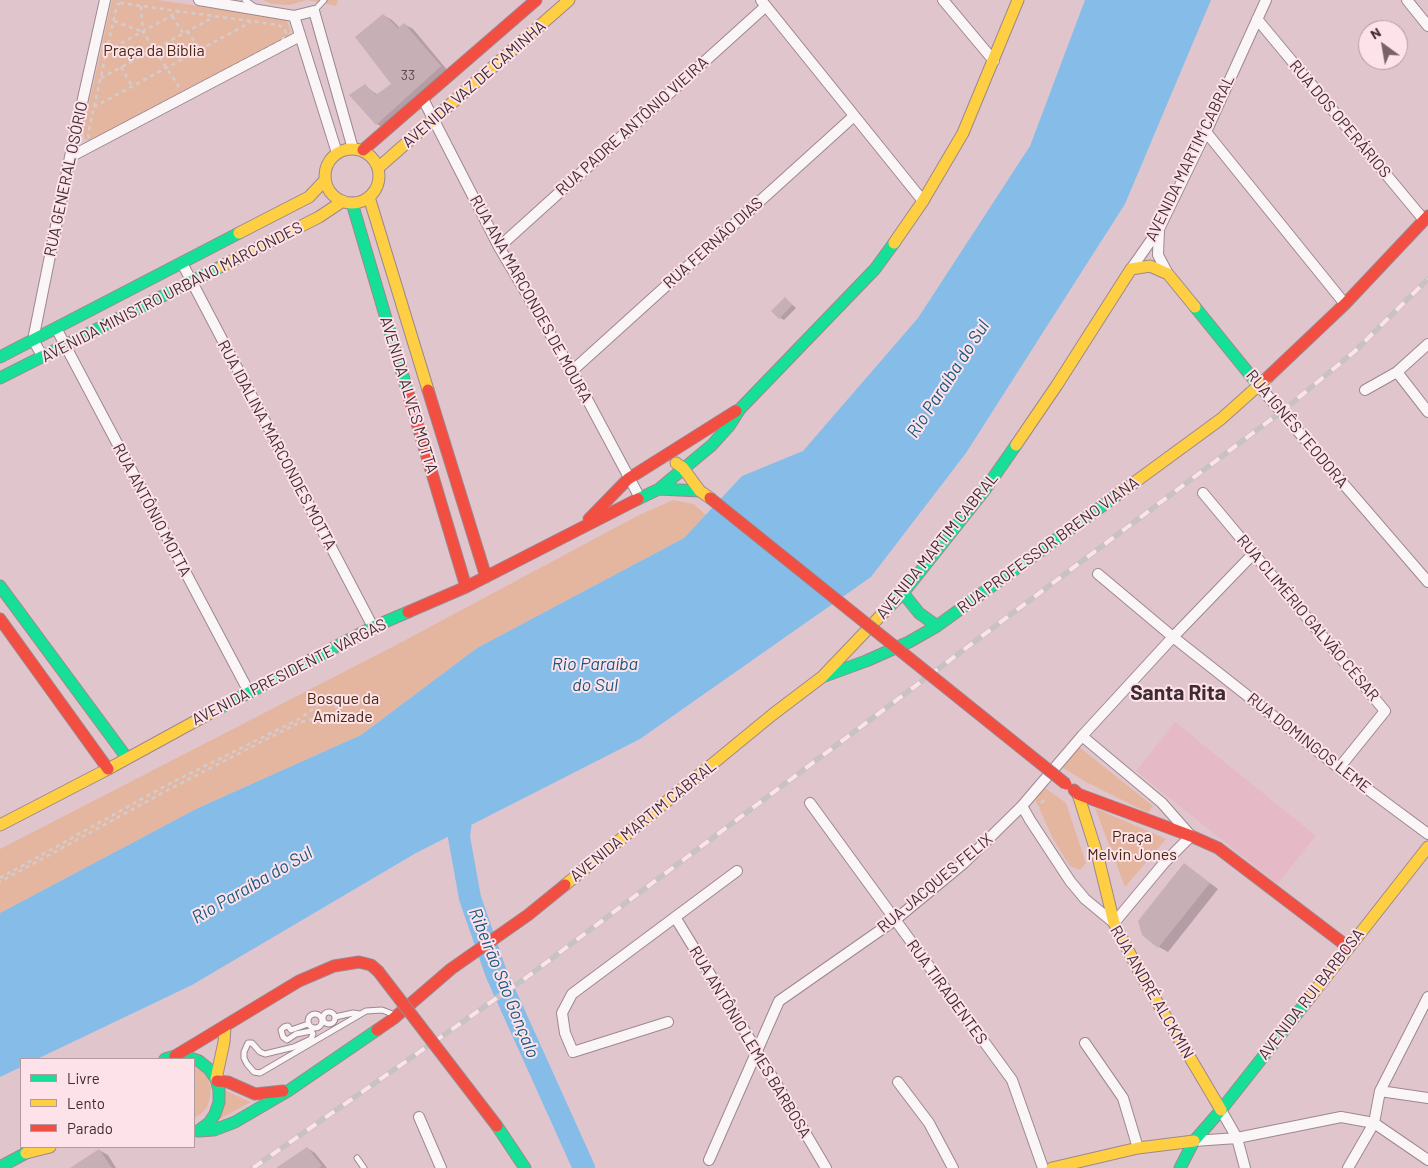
<!DOCTYPE html>
<meta charset="utf-8">
<style>
body{margin:0}
#map{position:relative;width:1428px;height:1168px;overflow:hidden;background:#e1c5cd;font-family:Barlow,sans-serif}
canvas{display:block}
.legend{position:absolute;left:20px;top:1058px;width:175px;height:90px;box-sizing:border-box;background:#fde2ea;border:1px solid #b199a0;margin:0;padding:6px 9px;list-style:none;font-size:15px;color:#3f2c32}
.legend li{display:flex;align-items:center;gap:10px;height:25px}
.legend b{width:25px;border:1px solid #b199a0}
.north{position:absolute;left:1358px;top:20px;width:50px;height:50px;box-sizing:border-box;background:#fde2ea;border:1px solid #b199a0;border-radius:50%;rotate:328deg;font-size:14px;font-weight:700;line-height:20px;text-align:center;color:#3f2c32}
.north::after{content:'';display:block;margin:auto;width:18px;height:22px;background:#786268;clip-path:polygon(50% 0,100% 100%,50% 72%,0 100%)}
</style>
<div id="map">
<canvas width="1428" height="1168"></canvas>
<ul class="legend">
<li><b style="height:6px;background:#16e098"></b>Livre</li>
<li><b style="height:6px;background:#ffcf43"></b>Lento</li>
<li><b style="height:6px;background:#f24e42"></b>Parado</li>
</ul>
<div class="north">N</div>
</div>
<script>
const ctx = document.querySelector('canvas').getContext('2d');
ctx.lineJoin = 'round';
function fill(path, color) { ctx.fillStyle = color; ctx.fill(path, 'evenodd'); }
const toPath = rows => new Path2D(rows.map(r => 'M' + r).join(''));
function stroke(path, color, width, dash) { ctx.strokeStyle = color; ctx.lineWidth = width; ctx.lineCap = dash ? 'butt' : 'round'; ctx.setLineDash(dash || []); ctx.stroke(path); }
function write(font, color, halo, rows, align = 'center') {
  ctx.font = font + ' Barlow,sans-serif'; ctx.lineWidth = 4; ctx.setLineDash([]); ctx.textBaseline = 'middle'; ctx.strokeStyle = halo; ctx.fillStyle = color; for (const [text, x, y, turn = 0] of rows) {
    ctx.save(); ctx.translate(x, y); ctx.rotate((+turn || 0) * Math.PI / 180); ctx.textAlign = isNaN(turn) ? turn : align; if (halo) ctx.strokeText(text, 0, 0); ctx.fillText(text, 0, 0); ctx.restore();
  }
}
const built = toPath([
 [1175,722,1316,836,1277,884,1136,771]
]);
const green = toPath([
 [112,0,158,0,279,18,287,21,291,31,285,40,93,142,85,139,83,131],
 [263,0,338,0,336,6,307,0,290,5,271,4],
 [673,500,694,504,706,515,684,538,477,648,361,735,198,808,0,913,0,849,398,644,639,515],
 [1078,746,1153,806,1148,813,1086,782,1060,766],
 [1044,787,1066,803,1086,863,1080,870,1070,866,1053,839,1035,799],
 [1095,808,1166,839,1125,887],
 [194,1066,203,1072,208,1079,211,1088,210,1098,207,1107,201,1114,194,1118],
 [224,1090,251,1102,218,1120]
]);
const water = toPath([
 [1085,0,1211,0,1125,204,966,453,871,577,640,739,416,853,192,985,37,1059,21,1059,21,1067,0,1077,0,913,198,808,361,735,477,648,684,538,742,476,803,451,918,318,1030,146]
]);
const shadow = toPath([
 [383,15,392,20,400,28,404,24,413,29,449,72,385,129,377,124,365,86,378,95,393,84],
 [786,299,796,308,784,320,780,318],
 [1184,864,1218,889,1168,952,1159,947],
 [307,1148,315,1153,327,1168,278,1168],
 [99,1150,108,1155,116,1168,72,1168]
]);
const river = toPath([
 [463,801,459,837,470,898,496,973,584,1168]
]);
const building = toPath([
 [383,14,398,28,404,23,441,66,376,125,349,95,365,84,376,95,391,84,355,37],
 [785,297,792,305,779,319,771,311],
 [1184,863,1210,883,1158,948,1142,935,1138,921],
 [307,1147,322,1166,319,1168,276,1168],
 [99,1149,112,1168,70,1168]
]);
const path = toPath([
 [120,3,278,25,284,28,286,33,282,41,93,141,89,139,88,134,117,5,120,3],
 [141,6,143,32,179,87],
 [172,16,183,33],
 [114,21,143,32],
 [187,31,200,49],
 [107,51,180,11],
 [121,67,132,86],
 [101,78,214,17],
 [94,107,251,22],
 [1037,810,1046,796],
 [0,878,165,786,299,719,324,701,330,699,335,702,336,709,333,715,300,722,166,791,0,882]
]);
const lane = toPath([
 [245,0,255,7],
 [314,11,324,0],
 '323 1018a6 6 0 1 1 12 0a6 6 0 1 1-12 0Z',
 '308 1021a7 7 0 1 1 14 0a7 7 0 1 1-14 0Z',
 [335,1017,353,1013,360,1014],
 [308,1024,291,1030,288,1026,284,1027,281,1030,283,1037,287,1040,296,1034,311,1031,313,1034,311,1039,294,1047,265,1054,260,1052,252,1043,248,1043,244,1052,244,1058,247,1064,254,1072,260,1073,366,1011,382,1010,395,1015],
 [357,1158,364,1168]
]);
const street = toPath([
 [199,0,294,16,314,11,353,149],
 [761,0,923,201],
 [943,0,994,61],
 [1407,0,1428,26],
 [294,16,337,153],
 [1257,19,1424,220],
 [423,99,499,247,572,371,640,498],
 [1206,132,1345,304],
 [70,157,300,36],
 [1159,229,1158,255,1168,274],
 [499,247,766,6],
 [182,263,373,627],
 [1131,269,1159,229,1206,132,1266,0],
 [56,328,249,692],
 [43,357,33,340,70,157,105,0],
 [572,371,854,116],
 [1397,372,1428,412],
 [1259,386,1428,582],
 [1365,390,1397,372,1428,344],
 [1203,493,1385,711,1339,768],
 [1098,574,1173,637,1339,768,1428,834],
 [810,803,1012,1080,1043,1168],
 [1022,806,1030,820,1070,881,1085,899,1114,923,1164,863,1191,836,1162,803,1082,736],
 [675,917,757,1051,826,1168],
 [668,1022,573,1052,565,1033,562,1013,572,994,737,871],
 [1085,1043,1123,1098,1138,1148],
 [898,1082,929,1123,953,1168],
 [1380,1091,1428,1098],
 [1221,1110,1237,1138,1245,1168],
 [419,1117,441,1168],
 [1194,1141,1237,1138,1341,1117,1374,1123,1428,1160],
 [709,1160,779,1001,895,920,964,863,1022,806,1082,736,1173,637,1254,553],
 [1348,1168,1374,1123,1380,1091,1428,997]
]);
const fast = toPath([
 [352,203,408,393],
 [1195,307,1259,386],
 [0,357,239,233],
 [0,378,222,266],
 [659,489,700,491],
 [638,499,659,489,712,445,729,426,740,409,875,269,894,243],
 [0,586,127,758],
 [903,593,919,613,937,626],
 [885,611,903,593,984,491,1016,445],
 [825,676,866,661,909,642,937,626,1120,493],
 [214,711,373,627,408,612],
 [165,1059,175,1056,187,1057,199,1061,209,1069,216,1079,219,1090,219,1102,215,1114,209,1123,198,1131],
 [497,1126,525,1168],
 [199,1131,214,1130,235,1122,288,1091,377,1030],
 [0,1167,26,1153,33,1147],
 [1180,1168,1194,1141,1221,1110,1311,996]
]);
const slow = toPath([
 '325 176a27 27 0 1 1 54 0a27 27 0 1 1-54 0Z',
 [378,168,569,0],
 [369,197,428,390],
 [239,233,309,197,325,180],
 [894,243,923,201,963,133,1018,0],
 [222,266,319,217,343,201],
 [1016,445,1057,385,1131,269,1150,266,1168,274,1195,307],
 [676,463,683,468,700,491,710,498],
 [1120,493,1221,419,1268,377],
 [1078,794,1098,857,1114,923,1140,973,1221,1110],
 [0,825,108,769,214,711],
 [565,885,772,715,822,677,885,611],
 [1311,996,1428,847],
 [216,1079,224,1042,225,1027],
 [26,1153,50,1147],
 [1052,1168,1138,1148,1194,1141]
]);
const jam = toPath([
 [363,150,536,0],
 [1268,377,1345,304,1428,216],
 [428,390,486,577],
 [408,393,466,587],
 [589,519,628,479,736,411],
 [408,612,466,587,638,499],
 [0,619,108,769],
 [1074,790,1078,794,1191,836,1218,848,1348,947],
 [377,1030,393,1019,451,969,528,915,565,885],
 [175,1056,299,981,334,966,359,962,371,965,378,971],
 [217,1081,228,1082,255,1094,283,1091]
]);
const rail = toPath([
 [253,1168,527,977,1281,412,1354,352,1428,279]
]);
const jamBridge = toPath([
 [710,498,1066,784],
 [378,971,497,1126]
]);
const numberNames = [
 ["33",408,75]
];
const parkNames = [
 ["Praça da Bíblia",154,51],
 ["Bosque da",343,699],
 ["Amizade",343,717],
 ["Praça",1132,837],
 ["Melvin Jones",1132,855]
];
const streetNames = [
 ["AVENIDA VAZ DE CAMINHA",474,84,-41],
 ["RUA DOS OPERÁRIOS",1340,119,50],
 ["RUA PADRE ANTÔNIO VIEIRA",632,126,-42],
 ["AVENIDA MARTIM CABRAL",1190,158,-64],
 ["RUA GENERAL OSÓRIO",66,179,-78],
 ["RUA FERNÃO DIAS",713,243,-42],
 ["AVENIDA MINISTRO URBANO MARCONDES",172,292,-27],
 ["RUA ANA MARCONDES DE MOURA",531,299,61],
 ["AVENIDA ALVES MOTTA",409,395,73],
 ["RUA IGNÊS TEODORA",1297,429,50],
 ["RUA IDALINA MARCONDES MOTTA",277,445,62],
 ["RUA ANTÔNIO MOTTA",152,510,62],
 ["RUA PROFESSOR BRENO VIANA",1048,545,-36],
 ["AVENIDA MARTIM CABRAL",937,546,-51],
 ["RUA CLIMÉRIO GALVÃO CÉSAR",1308,618,50],
 ["AVENIDA PRESIDENTE VARGAS",289,672,-27],
 ["RUA DOMINGOS LEME",1309,743,38],
 ["AVENIDA MARTIM CABRAL",643,821,-39],
 ["RUA JACQUES FELIX",935,883,-40],
 ["RUA TIRADENTES",947,992,54],
 ["RUA ANDRÉ ALCKMIN",1152,992,60],
 ["AVENIDA RUI BARBOSA",1311,994,-52],
 ["RUA ANTÔNIO LEMES BARBOSA",750,1042,59]
];
const waterNames = [
 ["Rio Paraíba do Sul",948,379,-57],
 ["Rio Paraíba",595,664],
 ["do Sul",595,685],
 ["Rio Paraíba do Sul",252,885,-30],
 ["Ribeirão São Gonçalo",504,983,68]
];
const districtNames = [
 ["Santa Rita",1178,693]
];
fill(built, '#e6b9c7');
fill(green, '#e4b6a0');
fill(water, '#86bde8');
fill(shadow, '#0003');
stroke(river, '#86bde8', 22);
fill(building, '#c6b0b6');
stroke(lane, '#9d888f', 7);
stroke(street, '#9d888f', 12);
stroke(fast, '#9d888f', 13);
stroke(slow, '#9d888f', 13);
stroke(jam, '#9d888f', 13);
stroke(path, '#d3ccce', 2.5, [4, 4]);
stroke(lane, '#faf6f8', 5);
stroke(street, '#faf6f8', 10);
stroke(fast, '#16e098', 11);
stroke(slow, '#ffcf43', 11);
stroke(jam, '#f24e42', 11);
stroke(rail, '#c9c2c4', 5.5);
stroke(rail, '#fde2ea', 4, [11]);
stroke(jamBridge, '#9d888f', 13, []);
stroke(jamBridge, '#f24e42', 11);
write('14px', '#624e54', null, numberNames);
write('16px', '#47280e', '#fde2ea', parkNames);
write('16px', '#3f2c32', '#fde2ea', streetNames);
write('italic 18px', '#165a80', '#fde2ea', waterNames);
write('bold 21px', '#3f2c32', '#fde2ea', districtNames);
</script>
